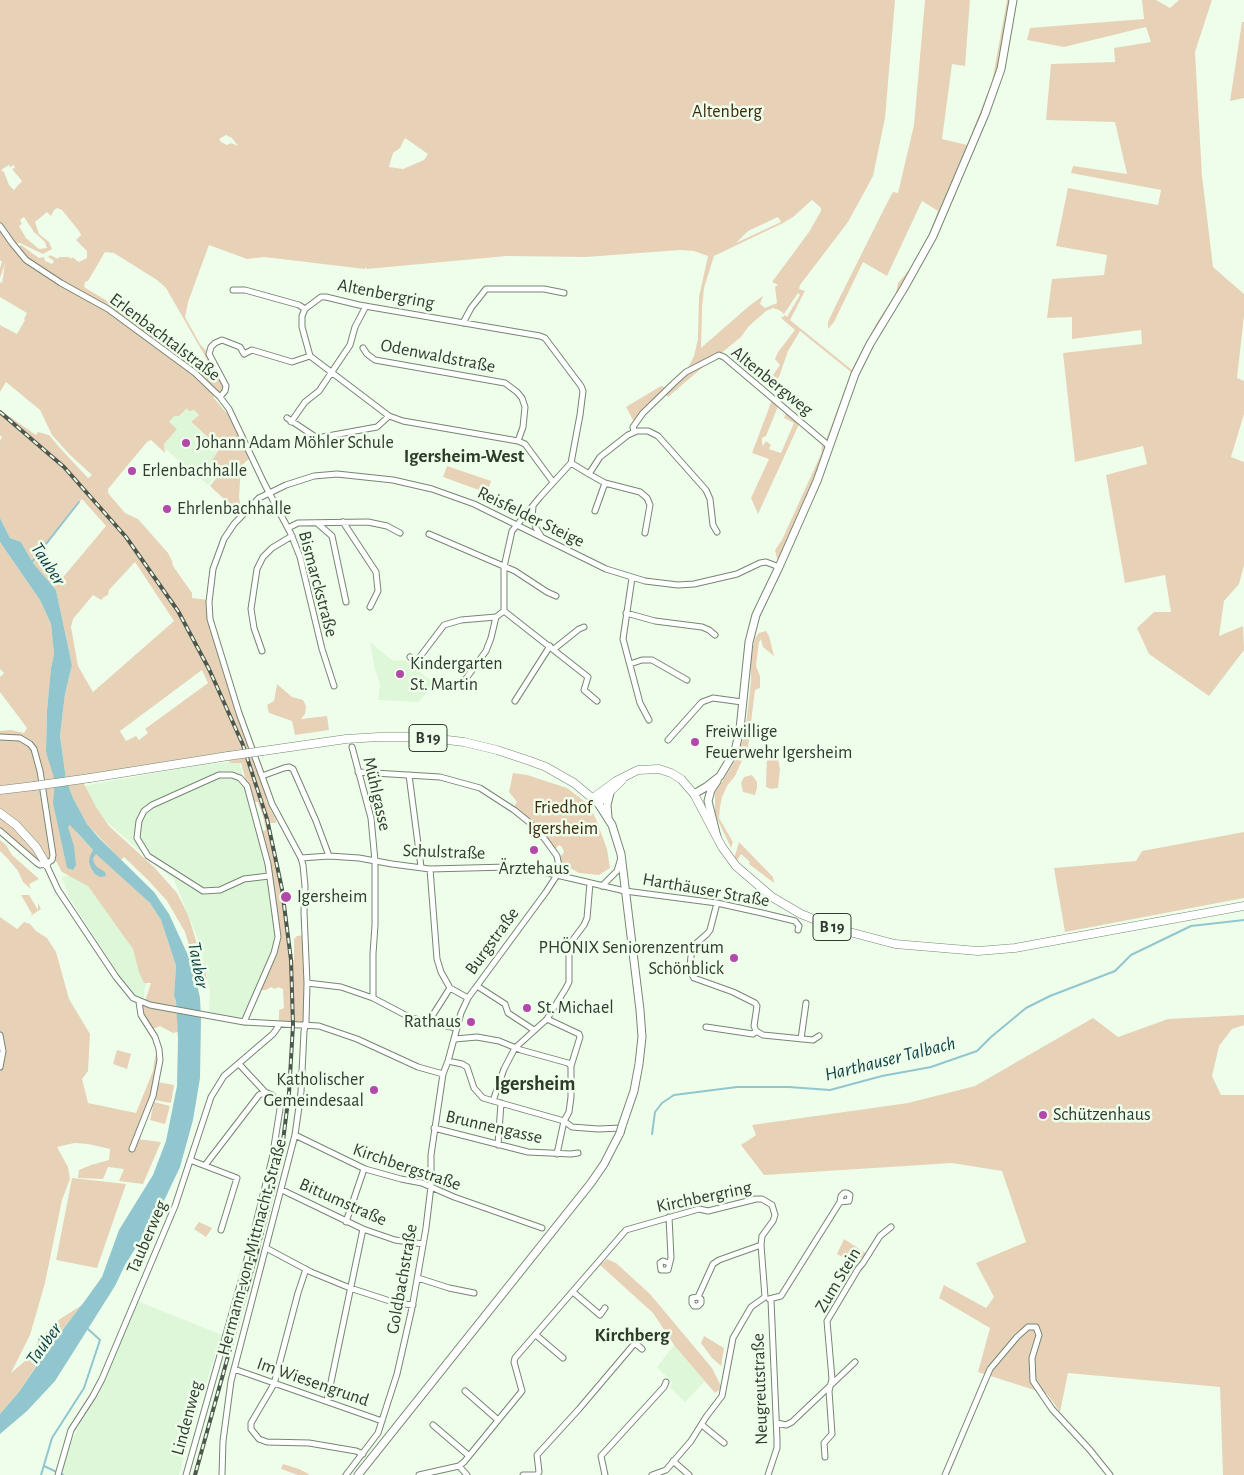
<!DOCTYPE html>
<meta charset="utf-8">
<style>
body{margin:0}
canvas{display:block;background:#eefeeb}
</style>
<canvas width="1244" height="1475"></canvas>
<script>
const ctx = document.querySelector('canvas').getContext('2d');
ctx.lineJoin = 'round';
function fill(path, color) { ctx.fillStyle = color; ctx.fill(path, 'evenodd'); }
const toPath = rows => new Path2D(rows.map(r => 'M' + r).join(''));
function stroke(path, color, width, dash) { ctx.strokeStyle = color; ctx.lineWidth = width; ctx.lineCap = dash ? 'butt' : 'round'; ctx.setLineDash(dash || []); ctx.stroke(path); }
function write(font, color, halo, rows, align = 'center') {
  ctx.font = font + ' "Alegreya Sans",sans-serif'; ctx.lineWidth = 5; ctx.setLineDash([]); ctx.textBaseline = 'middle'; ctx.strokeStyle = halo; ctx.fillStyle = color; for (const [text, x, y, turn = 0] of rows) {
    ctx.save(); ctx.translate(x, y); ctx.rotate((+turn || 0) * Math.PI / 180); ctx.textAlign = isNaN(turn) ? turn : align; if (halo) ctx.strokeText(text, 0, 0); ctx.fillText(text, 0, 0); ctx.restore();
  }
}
const built = toPath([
 [184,401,199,415,191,423,220,449,210,463,220,472,208,485,152,438],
 [370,642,393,661,404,660,434,683,419,702,378,700,380,684,375,670],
 [239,761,265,862,275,937,271,952,244,1015,241,1018,209,1012,210,991,199,942,174,880,101,817,82,786,201,765],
 [70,875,86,882,125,931,149,978,145,987,143,1001,131,993,125,985,69,897,62,877],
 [137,1301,222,1335,190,1431,179,1475,56,1475],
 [674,1345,705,1381,685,1402,670,1387,673,1383,657,1367]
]);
const green = toPath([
 [0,0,895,0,885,118,873,176,848,222,800,285,799,289,805,291,790,320,852,370,876,324,896,293,898,283,910,269,929,234,938,211,922,201,887,276,863,262,834,322,828,329,828,322,835,307,885,207,893,192,898,193,914,125,925,0,970,0,965,66,952,64,942,139,967,145,992,82,1007,0,1013,0,1001,69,948,201,870,344,817,480,779,567,775,550,782,540,821,454,822,445,800,422,758,514,751,498,769,459,752,453,772,400,729,364,723,360,718,359,703,367,668,397,664,393,635,424,626,407,661,386,668,388,686,372,694,356,698,339,699,297,708,256,694,251,680,250,586,257,507,256,367,269,366,267,365,269,264,257,247,259,209,245,188,302,185,317,200,344,209,354,226,386,220,397,215,395,213,397,230,417,247,453,249,459,241,466,239,497,241,509,238,512,210,486,221,472,211,462,220,448,191,422,199,415,194,410,188,411,187,408,179,416,174,416,169,422,177,429,164,444,165,453,151,440,147,442,108,489,108,493,125,513,138,519,168,553,172,561,173,566,192,593,192,598,209,600,210,619,267,790,266,800,276,820,276,823,268,823,282,889,291,960,294,960,294,939,297,936,305,935,306,1025,279,1024,279,1010,284,1008,283,989,278,987,275,989,271,987,266,990,258,990,274,953,277,928,260,832,266,830,263,816,258,802,252,802,241,763,230,763,228,757,90,778,81,775,84,784,96,807,109,826,155,868,177,893,188,915,204,966,207,979,203,984,199,981,193,968,191,952,185,932,167,901,149,881,124,857,121,860,87,824,73,798,66,779,60,736,65,694,72,665,56,590,33,563,21,542,10,538,0,518,0,441,2,437,0,435,0,410,36,435,38,432,49,435,60,448,88,478,92,475,69,454,52,435,40,410,6,382,0,392,0,325,17,334,25,320,24,319,27,313,0,297,0,282,2,283,5,264,0,278,0,268,2,262,0,260],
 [226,135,232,138,238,146,231,143,227,145,221,142,219,139],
 [405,138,428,154,424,160,403,169,389,167,393,153,400,148],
 [9,165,10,167,14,165,15,168,12,169,22,181,14,190,9,185,4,172,1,170],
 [812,200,821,208,821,211,809,232,772,282,778,285,775,287,777,303,765,308,760,304,763,296,749,306,701,348,702,308,704,288,714,256,783,223,793,217],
 [57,208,62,210,79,231,81,235,76,240,87,251,87,258,79,262,72,257,71,259,69,257,59,257,58,259,50,255,48,257,54,261,52,264,45,261,44,257,39,258,21,245,15,248,12,244,20,243,43,254,52,249,49,242,39,234,35,222,47,212,51,216,54,210],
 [24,217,34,232,45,242,47,248,39,249,26,238,19,226,22,224,20,220],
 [778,217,781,222,736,243,748,231],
 [105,252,114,253,157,280,166,288,205,356,217,379,217,382,204,374,181,354,114,305,84,287,85,282,88,281],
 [798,293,800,295,787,317,785,315,781,318,795,330,778,352,775,359,780,365,773,375,777,379,779,377,788,351,800,331,851,372,825,443,787,410,784,418,794,423,781,453,769,449,771,445,766,441,763,446,762,442,762,438,766,436,777,409,778,402,719,355,741,337,748,327,766,311,773,308,779,310,784,314],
 [82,499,106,526,59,582,54,579,53,566,38,556],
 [135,562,174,621,93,692,78,666,71,627,73,619,93,595,101,600,104,597,108,595,109,590],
 [202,670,208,683,145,729,148,733,139,740,136,736,126,741,120,731],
 [1142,0,1156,0,1170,8,1179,0,1212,0,1195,52,1202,176,1213,267,1244,294,1244,316,1237,378,1244,381,1244,414,1231,457,1244,462,1244,565,1239,584,1224,601,1219,636,1243,626,1244,650,1209,696,1149,654,1137,628,1154,612,1171,612,1165,575,1125,583,1106,475,1147,464,1143,446,1075,462,1063,353,1142,344,1141,330,1072,339,1072,317,1047,318,1052,279,1104,275,1107,255,1056,246,1068,188,1158,205,1161,190,1071,173,1073,166,1127,174,1115,122,1046,120,1051,64,1115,62,1114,48,1151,42,1146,27,1064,47,1027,40,1030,28,1144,19],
 [1242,22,1244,22,1244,98,1230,101],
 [447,466,491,481,487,493,443,477],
 [0,542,40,600,51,624,54,654,51,668,47,710,46,752,77,828,76,832,93,850,150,903,161,920,176,966,174,996,176,1001,178,1032,173,1033,160,1026,151,1030,141,1015,139,1002,145,1001,151,983,144,983,139,972,133,949,88,886,62,872,53,856,52,860,40,865,0,831,0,731,11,730,24,733,27,728,0,692,0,677,4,673,0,669],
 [766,631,769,636,774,656,763,647,761,639,759,642,756,666,760,676,760,688,755,690,748,747,735,776,727,786,722,797,720,807,719,818,733,842,731,848,715,814,715,793,736,759,745,734,751,681,751,657,755,638,759,633],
 [277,684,292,697,303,700,306,706,305,714,301,719,327,716,329,730,295,735,292,721,269,713,267,705,274,701],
 [768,749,776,749,780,769,778,788,771,789,766,787,767,753],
 [513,773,527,775,567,788,588,804,596,819,607,849,610,868,599,875,579,873,558,861,564,852,562,847,559,845,553,851,532,820,514,806,517,802,509,792],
 [752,775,757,782,757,788,755,795,743,792,741,783,744,777],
 [1244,832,1244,898,1065,932,1054,868,1136,861,1142,851],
 [0,840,6,845,12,855,39,879,29,884,31,889,23,882,18,871,8,859,0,851],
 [739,842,773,877,774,883,749,864,750,862,741,854,738,859,733,862],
 [21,895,29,895,38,910,38,903,41,909,29,917,32,914],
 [0,917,17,929,24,922,30,924,36,931,47,938,56,952,69,999,90,1034,88,1071,82,1079,88,1103,136,1113,153,1071,155,1056,160,1060,153,1096,137,1139,161,1142,143,1184,119,1181,124,1169,108,1167,103,1179,78,1178,79,1170,91,1165,109,1160,110,1149,88,1144,74,1143,57,1147,68,1167,70,1179,62,1200,45,1283,30,1335,11,1373,31,1356,39,1339,60,1319,82,1305,49,1346,19,1392,0,1414],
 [1244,1015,1244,1025,1232,1029,1219,1046,1212,1076,1221,1095,1244,1095,1244,1475,1223,1475,1220,1387,1068,1373,1060,1412,1047,1394,978,1372,990,1328,939,1298,944,1285,986,1308,994,1297,976,1263,1026,1242,1002,1171,952,1163,764,1175,741,1145,756,1135,752,1125,908,1103,975,1086,1093,1018,1118,1037,1168,1019],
 [117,1050,131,1054,127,1069,113,1064],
 [157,1082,174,1085,171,1103,154,1100],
 [154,1102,170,1106,165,1124,150,1120],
 [72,1178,126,1184,97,1268,56,1260],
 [199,1222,212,1228,206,1237,194,1229],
 [844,1239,867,1254,864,1258,860,1258,855,1264,837,1254],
 [607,1259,616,1263,650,1294,712,1368,722,1388,715,1393,674,1345,653,1313,600,1265],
 [704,1336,724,1348,721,1366,712,1358,701,1343],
 [283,1464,299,1469,309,1474,308,1475,298,1475,281,1469]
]);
const water = toPath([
 [0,518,10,538,21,542,33,563,56,590,72,665,65,694,60,736,66,779,73,798,87,824,99,838,154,892,169,914,193,966,200,998,201,1019,200,1078,193,1120,180,1167,161,1207,125,1265,115,1286,55,1381,27,1411,0,1434,0,1414,19,1392,50,1346,84,1302,102,1277,119,1230,153,1175,166,1141,177,1086,178,1039,176,1001,174,996,176,966,161,920,150,903,96,854,93,858,94,863,97,867,105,872,106,876,100,877,95,874,91,868,89,862,90,856,93,850,70,825,68,827,74,846,76,865,73,870,67,868,53,803,55,781,46,752,47,710,51,668,54,654,51,624,40,600,0,542]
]);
const stream = toPath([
 [31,563,79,502],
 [652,1134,655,1112,662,1103,674,1095,737,1087,789,1087,830,1090,882,1076,931,1067,951,1060,977,1051,991,1037,1026,1008,1050,996,1115,971,1131,955,1191,926,1244,920],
 [39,1339,50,1346],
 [44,1466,63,1475],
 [41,1475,52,1438,84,1388,100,1340,88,1329]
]);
const street = toPath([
 [0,226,12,243,26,260,61,283,108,309,195,373,220,397,229,409,264,483,291,534,300,557,322,649,334,686],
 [233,290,245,290,299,305,305,309],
 [463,323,471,308,486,289,544,289,564,293],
 [363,348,367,354,375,360,505,383,517,392,522,398,525,407,523,427,518,441],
 [220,397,225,391,226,386,209,354,211,347,215,343,222,340,240,347,244,354,252,350,292,362,310,356],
 [287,418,317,438,377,427,389,416],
 [291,422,305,402,319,391,350,345,355,327,366,306],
 [634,432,633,427,643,413,675,382,686,372,719,355,724,357,750,379,829,446],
 [571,463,589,474,605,483,640,492,647,498,650,505,645,533],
 [589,474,600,457,628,435,637,431,648,431,658,436,706,490,710,499,713,525,717,532],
 [553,482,525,444,518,441,403,421,389,416,310,356,302,327,302,316,305,309,321,297,326,297,359,305,540,336,545,338,581,386,583,391,580,415,571,463,540,497,512,531,504,567,504,611,588,677,584,690,597,701],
 [533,507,532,516,536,528,541,536],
 [595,511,605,483],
 [343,522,376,572,378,591,370,607],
 [317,523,332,536,346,602],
 [288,528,298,523,368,522,387,526,400,533],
 [429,534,515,571,547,592,556,596],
 [632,578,623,639,640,703,649,720],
 [626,613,655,621,702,627,709,630,715,635],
 [554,649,579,629,584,627],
 [262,651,254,628,251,609,257,569,263,557,272,548,292,536],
 [410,657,416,662,444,625,461,620,496,617],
 [630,664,642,660,652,660,687,680],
 [462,684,486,651,491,638,496,617,504,611],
 [515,701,550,646],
 [0,737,20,738,30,744,34,749,40,771,53,855,52,860,46,864,40,865,37,863,0,831],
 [668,740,702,702,713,698,742,702],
 [352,747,371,818,375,861,375,925,373,954,373,998],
 [409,775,421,867],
 [262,776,284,768,289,767,293,769,316,821,329,856],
 [301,858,329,856,359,858,392,864,430,869,508,867,531,869,625,891,717,903,762,913,795,921,799,926,798,930],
 [46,864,58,890,116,977,133,998,150,1005,244,1022,319,1026,357,1039,418,1067,443,1074],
 [430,869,437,959,441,972,450,988,468,998],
 [602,886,617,871,621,858],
 [717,903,710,930,707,934,692,947,690,966,691,973,694,978,733,992,755,1003,757,1006,754,1026,756,1031,763,1035,813,1040,819,1036],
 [307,983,341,987,373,998,411,1018,456,1028],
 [477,986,505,1004,508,1013,534,1030],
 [547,1019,579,1034,580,1037,571,1066,571,1097,569,1112,564,1121,557,1154],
 [429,1021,450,988],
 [244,1022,274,953,278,937,274,907,268,864,247,786,240,778,232,775,219,775,152,805,144,811,139,821,137,838,148,856,203,891,220,890,244,879,269,876],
 [706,1027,753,1034,756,1031],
 [0,1035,3,1051,0,1067],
 [455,1039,477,1037,499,1041,521,1050,568,1063,571,1066],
 [801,1039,806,1003],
 [448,1061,462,1064,467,1067,474,1088,483,1098,564,1121,572,1127,598,1129,622,1128],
 [493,1101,504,1069,515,1048,547,1019,566,988,569,982,569,955,572,941,584,925,587,918,590,883],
 [434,1128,528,1152,571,1154,578,1153],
 [295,1135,365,1169,401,1179,422,1183,454,1197,542,1228],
 [498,1145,501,1103],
 [132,1149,153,1096,160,1060,159,1049,155,1037,141,1015,139,1002],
 [190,1160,237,1178,221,1230],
 [206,1164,259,1095,265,1092],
 [282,1190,363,1229,395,1240,423,1244],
 [669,1217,671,1258,668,1270,661,1270,660,1263,663,1261,669,1263],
 [346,1222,364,1169],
 [266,1248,311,1272,350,1288,396,1303,413,1305],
 [306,1269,298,1293,274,1384,251,1423,251,1429,259,1439,267,1442,309,1443,356,1451,363,1454],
 [418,1278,449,1288,474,1293],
 [573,1292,600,1315,605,1308],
 [698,1297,692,1298,692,1303,694,1306,698,1306,701,1303,701,1299,698,1297,713,1264,719,1260,761,1245],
 [769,1299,781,1296,840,1202,849,1201,850,1195,847,1193,844,1193,841,1196,840,1202],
 [536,1335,563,1358],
 [234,1369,382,1421],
 [465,1391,498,1420],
 [327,1401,363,1229],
 [777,1423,786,1425,792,1422,855,1362],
 [433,1425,468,1455],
 [702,1425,724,1443],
 [825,1457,824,1443,832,1434,829,1391,832,1379,827,1321,858,1269,863,1263,880,1236,891,1227],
 [673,1461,689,1475],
 [459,1466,467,1475],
 [58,1475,71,1430,93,1396,102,1379,175,1206,211,1097,224,1076,273,1034,278,1027,279,1024],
 [186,1475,244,1271,272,1159,280,1109,280,1104,272,1095,265,1092,239,1064],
 [222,1475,223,1441,231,1381,295,1135,301,1092,304,1031,306,1022,307,983,304,912,305,886,303,865,301,858,272,804,267,790,239,713,210,619,209,602,213,569,224,539,234,524,259,498,286,485,314,476,337,474,393,480,432,489,474,504,606,569,645,581,678,585,694,584,737,574,760,563,766,562,779,567],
 [346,1475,378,1433,397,1374,412,1308,426,1228,431,1186,431,1155,443,1074,448,1061,461,1013,468,998,546,892,557,875,559,866,557,856,544,838,529,822,514,810,480,788,440,777,358,772],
 [419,1475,459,1466,464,1462,522,1391,514,1362,515,1358,626,1230,699,1209,708,1211,756,1199,762,1199,772,1205,775,1215,773,1221,762,1236,761,1245,765,1297,751,1307,733,1338,722,1396,706,1417,691,1441,666,1470,652,1475],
 [523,1475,537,1475],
 [537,1475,539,1472,537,1455,579,1409,635,1343,642,1349],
 [605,1475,601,1456,664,1387,666,1382],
 [768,1475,777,1448,777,1439,771,1300],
 [945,1475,990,1369,1017,1337,1028,1327,1036,1327,1039,1335,1032,1358,1033,1381,1052,1409,1090,1450,1110,1475]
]);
const secondary = toPath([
 [694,794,706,787,720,776,735,751,740,729,749,642,756,615,779,567,817,481,855,374,870,344,904,288,933,236,985,114,1001,69,1013,0],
 [598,803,612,825,621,854,640,1010,642,1037,639,1064,634,1091,622,1126],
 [608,817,607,805,610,793],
 [717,837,708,801,711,790,717,781],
 [358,1475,591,1183,604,1164,620,1133]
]);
const primary = toPath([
 [263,751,346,739,379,737,422,737,464,742,497,750,530,761,546,767,574,783,598,803,622,780],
 [90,778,228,756],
 [0,790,34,786],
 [593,798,616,781,638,770,659,769,671,773,681,779,694,794,722,847,736,866,772,897,801,914,838,929,895,944,978,951,1015,948,1244,906],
 [0,813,16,825,36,847,46,864]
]);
const rail = toPath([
 [0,412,64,467,126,537,178,611,209,669,243,745,267,819,282,889,291,960,293,1025,289,1093,283,1141,271,1197,257,1252,195,1475]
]);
const secondaryBridge = toPath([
 [620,1133,622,1126]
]);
const primaryBridge = toPath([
 [228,756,263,751],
 [34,786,90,778]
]);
const markers = [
 [186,443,5,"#b248aa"],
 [132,471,5,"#b248aa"],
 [167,509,5,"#b248aa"],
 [400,674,5,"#b248aa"],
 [695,742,5,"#b248aa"],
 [534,850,5,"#b248aa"],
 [286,897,6,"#b248aa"],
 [734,958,5,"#b248aa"],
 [527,1008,5,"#b248aa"],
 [471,1022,5,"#b248aa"],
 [374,1090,5,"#b248aa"],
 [1043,1115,5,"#b248aa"]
];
const shields = [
 [428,738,38],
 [832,927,38]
];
const shieldNames = [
 ["B 19",428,738],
 ["B 19",832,927]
];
const parkNames = [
 ["Altenberg",727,112],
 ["Friedhof",563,808],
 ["Igersheim",563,829]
];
const streetNames = [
 ["Altenbergring",386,294,11],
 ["Erlenbachtalstraße",165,337,37],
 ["Odenwaldstraße",438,356,11],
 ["Altenbergweg",772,381,39],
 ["Reisfelder Steige",531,517,26],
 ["Bismarckstraße",318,584,75],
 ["Mühlgasse",377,794,77],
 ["Schulstraße",444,852,2],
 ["Harthäuser Straße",706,890,10],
 ["Burgstraße",492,941,-54],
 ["Brunnengasse",494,1127,13],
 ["Kirchbergstraße",407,1167,19],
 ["Kirchbergring",704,1197,-12],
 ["Bittumstraße",343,1202,24],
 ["Tauberweg",147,1237,-67],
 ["Hermann-von-Mittnacht-Straße",252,1247,-75],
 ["Goldbachstraße",402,1279,-80],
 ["Zum Stein",838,1280,-59],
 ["Im Wiesengrund",313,1382,19],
 ["Neugreutstraße",760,1389,-92],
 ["Lindenweg",187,1418,-75]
];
const poiNames = [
 ["Johann Adam Möhler Schule",196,443],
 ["Erlenbachhalle",142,471],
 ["Ehrlenbachhalle",177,509],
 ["Kindergarten",410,664],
 ["St. Martin",410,685],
 ["Freiwillige",705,732],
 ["Feuerwehr Igersheim",705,753],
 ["Ärztehaus",534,869,"center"],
 ["Igersheim",297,897],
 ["PHÖNIX Seniorenzentrum",724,948,"right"],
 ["Schönblick",724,969,"right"],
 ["St. Michael",537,1008],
 ["Rathaus",461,1022,"right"],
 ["Katholischer",364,1080,"right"],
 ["Gemeindesaal",364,1101,"right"],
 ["Schützenhaus",1053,1115]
];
const neighbourhoodNames = [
 ["Igersheim-West",464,456],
 ["Kirchberg",632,1335]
];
const waterNames = [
 ["Tauber",48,564,56],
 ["Tauber",198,965,79],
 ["Harthauser Talbach",890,1059,-14],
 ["Tauber",44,1344,-54]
];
const quarterNames = [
 ["Igersheim",535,1084]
];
fill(built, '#def7d9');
fill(green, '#e8d2b7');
fill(water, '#91c6cf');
stroke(stream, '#91c6cf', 2);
stroke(street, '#758772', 7);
stroke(secondary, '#758772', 9);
stroke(primary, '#758772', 9);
stroke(street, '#fff', 5);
stroke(secondary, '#fff', 7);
stroke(primary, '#fff', 8);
stroke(rail, '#4e574d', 4);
stroke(rail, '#eefeeb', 2, [5.5]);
stroke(secondaryBridge, '#758772', 9, []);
stroke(primaryBridge, '#758772', 9, []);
stroke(secondaryBridge, '#fff', 7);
stroke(primaryBridge, '#fff', 8);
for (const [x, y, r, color] of markers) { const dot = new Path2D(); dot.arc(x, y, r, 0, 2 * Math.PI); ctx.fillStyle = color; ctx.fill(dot); stroke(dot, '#eefeeb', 2); }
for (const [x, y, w] of shields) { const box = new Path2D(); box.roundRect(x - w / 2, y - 13.5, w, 27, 4); ctx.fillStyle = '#eefeeb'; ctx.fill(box); stroke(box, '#323a31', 1); }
write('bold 16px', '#323a31', null, shieldNames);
write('18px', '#3d290c', '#eefeeb', parkNames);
write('18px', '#323a31', '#eefeeb', streetNames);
write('18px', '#323a31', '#eefeeb', poiNames, 'left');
write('bold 19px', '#2c3c29', '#eefeeb', neighbourhoodNames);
write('italic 19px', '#0f4047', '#eefeeb', waterNames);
write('bold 20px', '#2c3c29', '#eefeeb', quarterNames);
</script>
